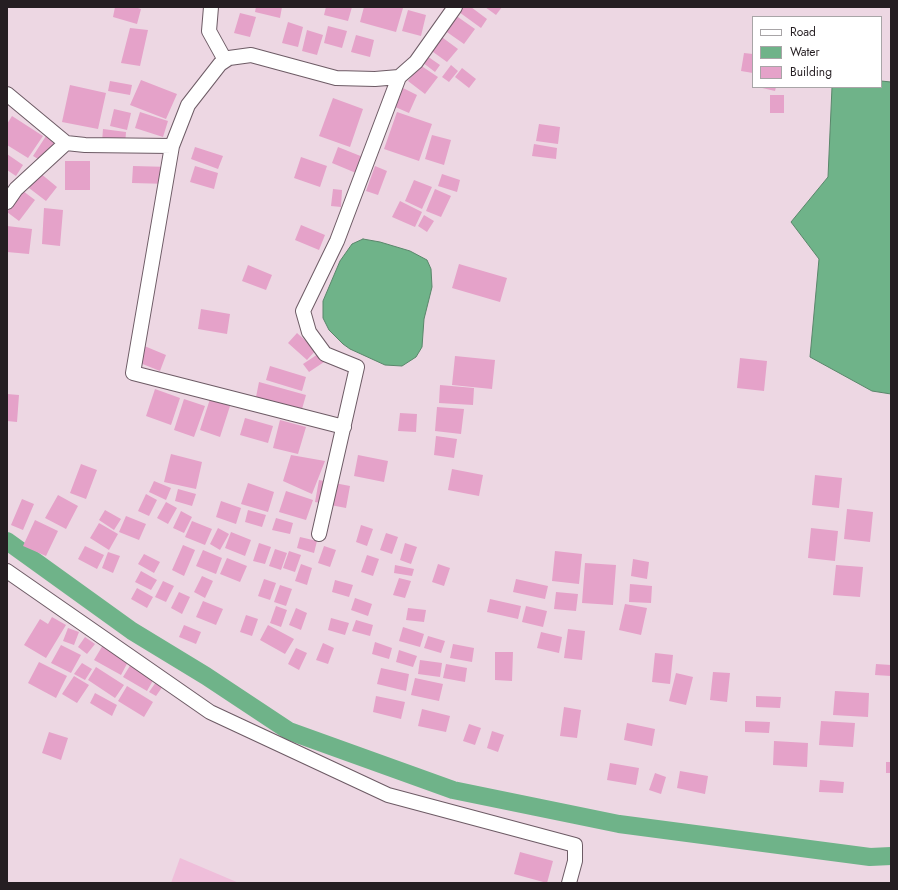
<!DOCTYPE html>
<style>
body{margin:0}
#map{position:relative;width:898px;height:890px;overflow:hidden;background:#edd7e3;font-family:Jost,sans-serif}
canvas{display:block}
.frame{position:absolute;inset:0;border:8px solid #251e22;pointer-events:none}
.legend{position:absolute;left:752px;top:16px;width:130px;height:72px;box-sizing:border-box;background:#fff;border:1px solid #a8a5a7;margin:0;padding:5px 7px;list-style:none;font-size:12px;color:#251e22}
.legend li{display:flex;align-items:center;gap:8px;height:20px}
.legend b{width:20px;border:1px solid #a8a5a7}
</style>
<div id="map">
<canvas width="898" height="890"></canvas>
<div class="frame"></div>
<ul class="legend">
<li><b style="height:5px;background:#fff"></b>Road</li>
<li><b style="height:11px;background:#6fb389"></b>Water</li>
<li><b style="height:11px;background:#e5a2c9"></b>Building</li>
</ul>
</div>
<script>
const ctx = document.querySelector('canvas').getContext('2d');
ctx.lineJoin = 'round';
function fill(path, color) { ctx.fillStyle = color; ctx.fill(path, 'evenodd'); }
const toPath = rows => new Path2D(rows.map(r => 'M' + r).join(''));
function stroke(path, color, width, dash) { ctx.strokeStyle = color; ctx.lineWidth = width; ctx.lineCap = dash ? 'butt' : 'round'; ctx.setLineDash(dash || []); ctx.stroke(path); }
const green = toPath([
 [180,858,239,883,171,883]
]);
const water = toPath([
 [881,81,891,82,891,394,872,391,810,357,819,259,791,222,828,177,832,87,881,87,881,81],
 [363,239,380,242,410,251,427,260,431,269,432,287,424,319,422,347,416,357,402,366,385,365,350,349,343,344,329,330,323,318,323,301,340,261,352,244,363,239]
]);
const canal = toPath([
 [7,541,132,631,206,676,289,731,453,790,619,824,870,857,891,856]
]);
const building = toPath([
 [115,7,135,7,141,9,137,24,113,17],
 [256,7,282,7,280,18,255,12],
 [326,7,352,7,348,21,324,15],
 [364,7,403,8,396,32,360,22],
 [463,7,471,7,487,19,481,28,459,12],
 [485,7,502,7,496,15],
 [408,10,426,15,421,36,402,31],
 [240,13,256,17,250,37,234,33],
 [455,15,475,29,464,44,444,30],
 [288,22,303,27,298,47,282,43],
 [328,26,347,31,342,48,324,43],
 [130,28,148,30,140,66,121,63],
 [307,30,323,35,317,55,302,51],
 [356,35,374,40,370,57,351,52],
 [439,35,458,49,447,62,429,49],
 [744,53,753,54,753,73,741,71],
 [427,56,440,65,435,72,422,62],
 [420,65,438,77,425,94,408,81],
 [451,65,458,71,449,82,442,77],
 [462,68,476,79,469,88,455,77],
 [141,80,177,94,166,119,130,105],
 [110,81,132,85,130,95,108,91],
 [70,85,106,93,98,129,62,122],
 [401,87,417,95,409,113,393,106],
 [758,87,776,87,775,91],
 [770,95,784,95,784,113,770,113],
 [333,98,363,109,350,147,319,136],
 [114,109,131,113,127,130,110,126],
 [140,112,168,121,163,137,135,128],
 [397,112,432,124,419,161,384,149],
 [12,116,43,136,28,158,7,145,7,124],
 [539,124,560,127,558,144,536,141],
 [103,129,126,132,125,145,102,142],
 [432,135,451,140,444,165,425,159],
 [46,136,55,142,43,162,33,156],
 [534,144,557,148,556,159,532,156],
 [195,147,223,156,218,169,191,159],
 [338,147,363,157,356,173,332,163],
 [7,154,23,165,16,176,7,170],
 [301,157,327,166,320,187,294,178],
 [65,161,90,161,90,190,65,190],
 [133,166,170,167,169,184,132,183],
 [195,166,218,173,214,189,190,182],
 [375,166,387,171,378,195,366,191],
 [40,173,57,187,46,201,29,188],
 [442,174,460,180,457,192,438,186],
 [414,180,432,187,422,209,405,201],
 [333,189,342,190,341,207,331,206],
 [435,189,451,196,441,217,426,211],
 [23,191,35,200,19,221,7,212],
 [400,201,422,212,415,227,392,217],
 [44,208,63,210,60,246,42,244],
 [424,215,434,221,427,232,418,226],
 [301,225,325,235,319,250,295,240],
 [7,226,32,229,29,254,7,252],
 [459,264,507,278,500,302,452,288],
 [248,265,272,275,266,290,242,281],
 [201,309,230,314,227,334,198,329],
 [297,333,316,350,307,360,288,343],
 [142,345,166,355,160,371,135,361],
 [318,354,324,362,309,372,303,364],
 [455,356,495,360,492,389,452,385],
 [740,358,767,361,764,391,737,388],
 [270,366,306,377,302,391,266,380],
 [259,382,306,395,302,409,256,397],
 [440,385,474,388,473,405,439,403],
 [155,389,180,398,171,425,146,416],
 [7,394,19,395,17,422,7,421],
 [184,399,205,406,194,437,174,430],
 [210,399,230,406,220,437,200,430],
 [437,407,464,409,461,434,435,431],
 [400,413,417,414,416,432,398,431],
 [245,418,273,426,268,443,240,435],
 [280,420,306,427,298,454,273,448],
 [436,436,457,439,454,458,434,455],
 [171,454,202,462,196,489,164,482],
 [291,455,325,461,312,494,283,481],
 [358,455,388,461,384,482,354,476],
 [81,464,97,470,86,499,70,493],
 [452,469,483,475,479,496,448,490],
 [815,475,842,478,839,508,812,505],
 [319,480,350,486,346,508,315,502],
 [154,481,171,488,166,500,149,492],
 [248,483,274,492,268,512,241,504],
 [178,489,196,494,192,506,175,501],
 [286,491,313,500,306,520,279,512],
 [146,494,157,500,149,516,138,511],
 [58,495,78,506,66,529,45,518],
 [22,499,34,504,23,530,11,525],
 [221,501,241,508,236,524,216,517],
 [166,502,177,508,168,524,157,518],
 [847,509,873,512,870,542,844,539],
 [105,510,121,519,114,530,99,520],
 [248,510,266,515,262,527,245,522],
 [181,511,192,517,184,533,173,528],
 [126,516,146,524,139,540,119,532],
 [276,518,293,523,290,534,272,530],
 [35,520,58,531,46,556,23,546],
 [192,521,212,529,205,545,185,537],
 [99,523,118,534,109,550,90,538],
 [361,525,373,529,367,546,356,542],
 [218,528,229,534,220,550,210,544],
 [811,528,838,531,835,561,808,558],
 [231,532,251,540,245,556,225,548],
 [386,533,398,537,392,554,380,550],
 [300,537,317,541,314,553,297,548],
 [259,543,271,547,265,564,253,561],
 [405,543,417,547,411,564,400,560],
 [183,545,195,550,184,576,172,570],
 [85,546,104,555,97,569,78,559],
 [324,546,336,550,330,567,318,563],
 [275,549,287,553,281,570,269,566],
 [203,550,222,558,216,574,196,566],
 [289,551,301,555,295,572,283,568],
 [555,551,582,554,579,584,552,581],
 [108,552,120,556,113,573,102,568],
 [144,554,160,562,154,573,138,564],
 [367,555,379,559,373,576,361,572],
 [227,558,247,566,240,582,220,574],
 [633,559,649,562,647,579,631,576],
 [585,563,616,565,613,605,582,603],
 [301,564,312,568,307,585,295,581],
 [438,564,450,568,444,586,432,582],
 [395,565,414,569,412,576,394,573],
 [836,565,863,567,860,597,833,595],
 [141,571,157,580,151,590,135,582],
 [202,576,213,581,205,598,194,592],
 [399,578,411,581,405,598,393,595],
 [264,579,276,583,270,600,258,596],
 [516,579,548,586,545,599,513,592],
 [335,580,353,585,349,597,332,592],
 [163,581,174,586,166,602,155,597],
 [630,584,652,586,651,603,629,602],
 [280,585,292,589,286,606,274,602],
 [137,588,153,597,147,608,131,599],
 [179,592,190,597,182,614,171,608],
 [556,592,578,594,576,611,554,609],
 [355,598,372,604,368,616,351,610],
 [490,599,521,606,518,619,487,612],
 [203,601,223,609,216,625,196,617],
 [625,604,647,608,641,635,619,630],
 [276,606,287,610,281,627,270,623],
 [526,606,547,611,543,627,522,622],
 [296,608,307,613,301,630,289,625],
 [408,608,426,610,424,622,406,620],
 [246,615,258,619,252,636,240,632],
 [52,617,66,625,46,658,24,645,40,619,48,624],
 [331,618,349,623,345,635,328,630],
 [356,620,373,625,370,636,352,631],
 [184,625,201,632,196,644,179,637],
 [268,625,294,639,285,654,260,640],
 [403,627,424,634,420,647,399,641],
 [68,628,79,632,74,645,63,641],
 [568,629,585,631,582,660,564,658],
 [541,632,562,637,559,653,537,648],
 [428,636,445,641,441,653,424,648],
 [85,637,95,644,87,654,78,647],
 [375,642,392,648,389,659,372,654],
 [323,643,334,648,328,664,316,660],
 [453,644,474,648,472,662,450,658],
 [61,645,81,655,71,673,51,663],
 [103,645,129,660,121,675,94,660],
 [296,648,307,653,299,670,288,664],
 [399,650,417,656,413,667,396,662],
 [495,652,513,652,512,681,495,680],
 [655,653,673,655,670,684,652,682],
 [420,660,442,663,440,677,418,674],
 [39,662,67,676,56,698,28,683],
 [82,663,92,669,85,680,74,674],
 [131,664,155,677,147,691,123,677],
 [446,664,467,668,465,682,443,678],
 [876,664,891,665,891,676,875,675],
 [96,667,124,685,115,698,88,680],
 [381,668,409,674,406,691,377,684],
 [713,672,730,673,727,702,710,700],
 [676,673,693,677,686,705,669,701],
 [74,676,89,685,77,703,62,694],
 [415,678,443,684,439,701,411,695],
 [156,682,163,686,156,696,149,692],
 [127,686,153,702,144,717,118,701],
 [835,691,869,693,868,717,833,715],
 [95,693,117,705,112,716,90,703],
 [376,696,405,702,401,719,373,712],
 [756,696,781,697,780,708,756,707],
 [564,707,581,710,577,738,560,736],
 [422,709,450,716,446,732,418,726],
 [745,721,770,722,769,733,745,732],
 [821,721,855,723,853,747,819,745],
 [627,723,655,729,652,746,624,740],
 [469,724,481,728,475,745,463,741],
 [492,731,504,735,498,752,487,748],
 [49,732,68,738,61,760,42,753],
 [774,741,808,743,807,767,773,765],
 [886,762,891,762,891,773,886,773],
 [610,763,639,768,636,785,607,780],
 [680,771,708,776,705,794,677,788],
 [655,773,666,777,661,794,649,790],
 [820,780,844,782,843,793,819,792],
 [520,852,553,861,547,883,514,874]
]);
const street = toPath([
 [211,7,209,31,225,60],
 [7,94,66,143,85,145,172,146,188,105,220,64,229,58,251,55,336,78,375,79,399,77,416,62,455,7],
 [172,146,133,373,344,427],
 [7,202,16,189,66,143],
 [319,534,357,367,325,354,309,332,303,311,337,241,399,77],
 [7,571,210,712,388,795,575,845,575,861,569,883]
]);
fill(green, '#efbeda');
fill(water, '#6fb389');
stroke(water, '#59866a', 1);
stroke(canal, '#6fb389', 18);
fill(building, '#e5a2c9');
stroke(street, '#6d5b65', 16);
stroke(street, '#fff', 14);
</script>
